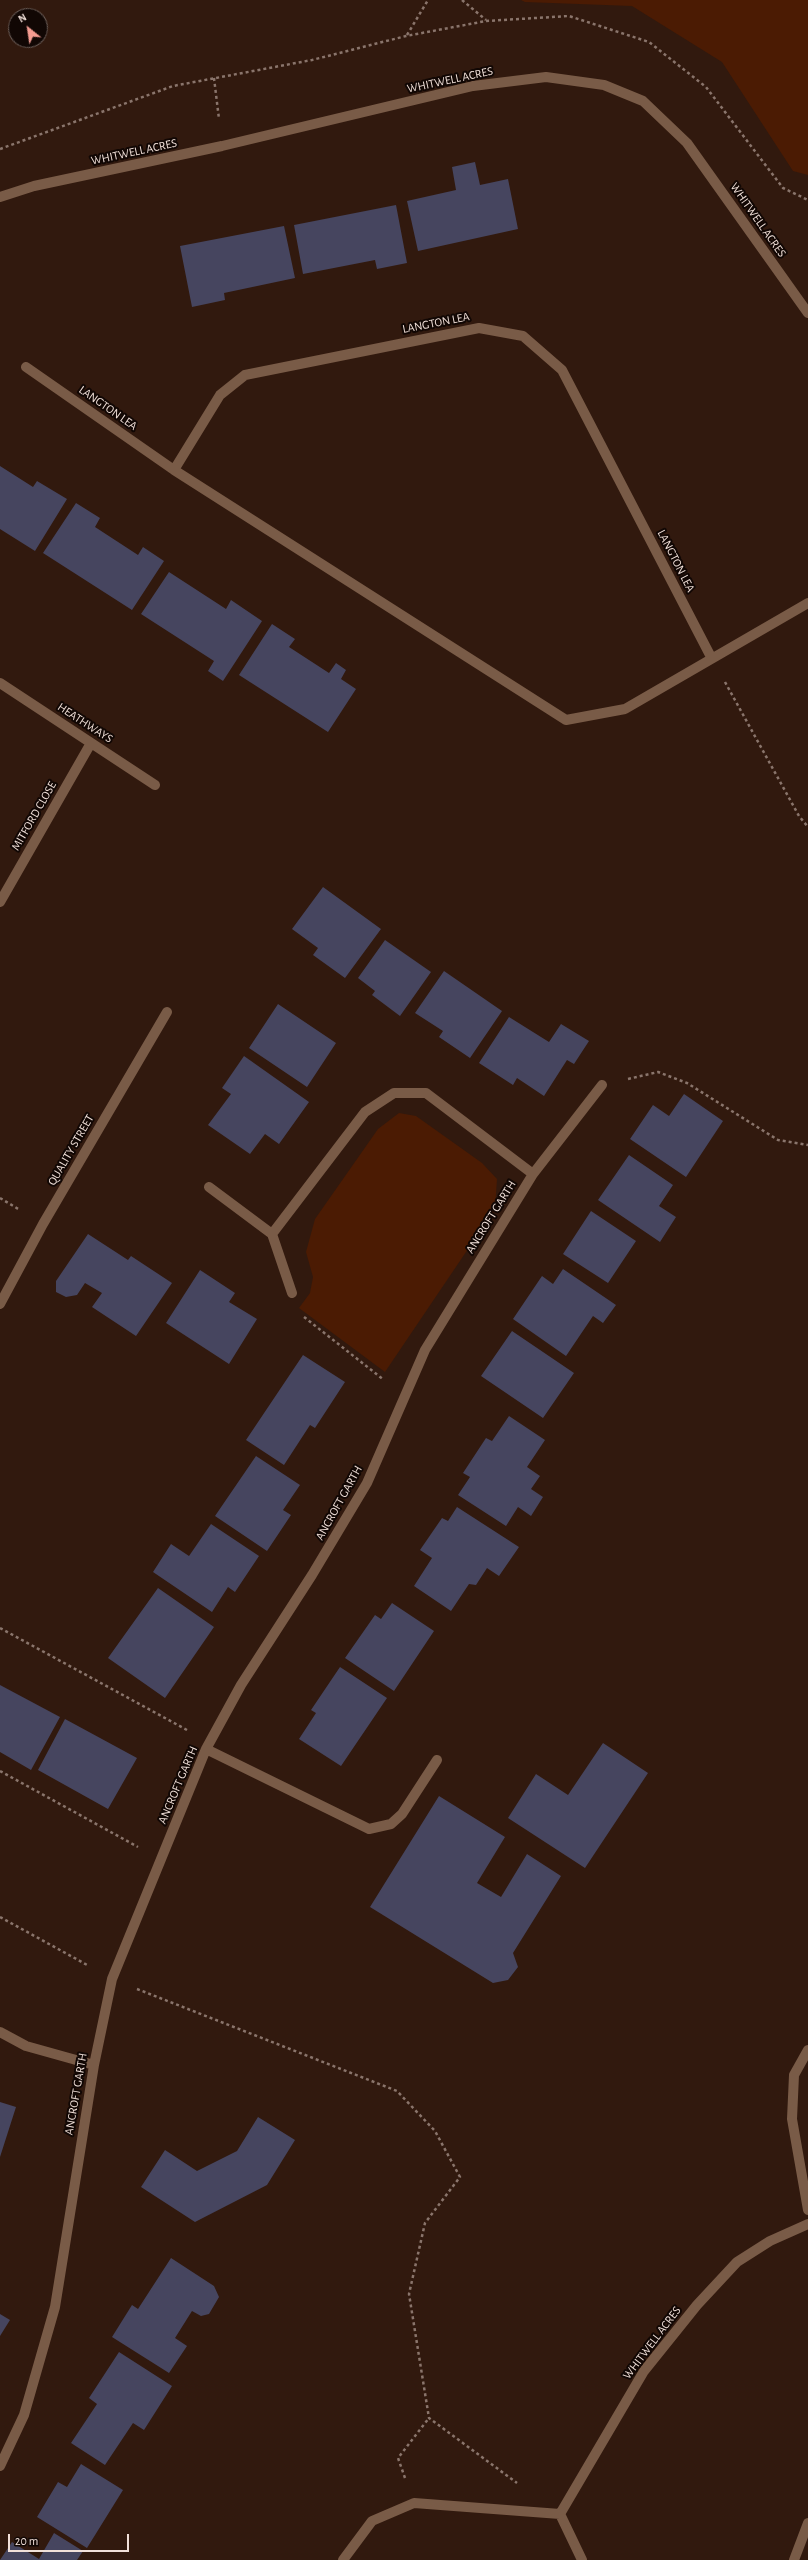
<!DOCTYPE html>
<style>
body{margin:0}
#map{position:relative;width:808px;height:2560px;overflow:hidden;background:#31190e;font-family:"Alegreya Sans",sans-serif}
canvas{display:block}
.north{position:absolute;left:8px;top:8px;width:40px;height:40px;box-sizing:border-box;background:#110704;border:1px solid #6b5e59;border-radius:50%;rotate:330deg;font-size:11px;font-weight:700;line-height:16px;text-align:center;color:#f1e0d9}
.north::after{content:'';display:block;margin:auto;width:14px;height:18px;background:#f59c91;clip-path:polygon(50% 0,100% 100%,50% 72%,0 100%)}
.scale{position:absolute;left:8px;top:2534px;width:121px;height:18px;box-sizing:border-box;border:2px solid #f1e0d9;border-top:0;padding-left:5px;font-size:12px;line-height:14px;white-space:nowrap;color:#f1e0d9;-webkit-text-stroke:3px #110704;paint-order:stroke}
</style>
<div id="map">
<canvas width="808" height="2560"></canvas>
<div class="north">N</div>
<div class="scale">20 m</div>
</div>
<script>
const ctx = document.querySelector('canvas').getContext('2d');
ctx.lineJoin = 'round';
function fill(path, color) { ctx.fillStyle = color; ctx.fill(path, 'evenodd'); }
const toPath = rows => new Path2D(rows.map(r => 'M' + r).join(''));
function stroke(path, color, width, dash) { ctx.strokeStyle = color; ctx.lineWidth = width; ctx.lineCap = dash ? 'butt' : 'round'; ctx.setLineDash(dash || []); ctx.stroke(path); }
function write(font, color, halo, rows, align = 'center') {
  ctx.font = font + ' "Alegreya Sans",sans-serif'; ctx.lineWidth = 4; ctx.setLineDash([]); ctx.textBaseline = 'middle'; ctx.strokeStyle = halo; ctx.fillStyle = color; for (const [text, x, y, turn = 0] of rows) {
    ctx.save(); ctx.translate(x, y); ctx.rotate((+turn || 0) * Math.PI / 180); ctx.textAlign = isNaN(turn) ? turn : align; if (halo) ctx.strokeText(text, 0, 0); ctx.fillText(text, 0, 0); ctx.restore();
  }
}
const green = toPath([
 [521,0,808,0,808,175,793,171,722,62,632,6,525,2],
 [399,1113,416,1116,482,1163,497,1179,495,1209,385,1372,299,1308,310,1293,313,1277,306,1252,315,1219,378,1129]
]);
const building = toPath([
 [475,162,480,185,508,179,518,229,418,251,407,201,456,190,452,167],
 [396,205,407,263,377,269,375,260,303,274,294,225],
 [284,226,295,278,224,293,225,300,192,307,180,246],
 [0,466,33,487,37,481,67,499,35,551,0,529],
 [76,503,100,518,95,527,138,555,143,547,164,561,132,610,43,553],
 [169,572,226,609,231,600,262,621,223,681,208,671,214,661,141,614],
 [272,624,295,639,289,647,329,673,336,663,346,670,341,679,356,689,328,732,239,675],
 [323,887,381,929,345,978,313,955,318,948,292,929],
 [385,940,431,972,400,1016,372,995,375,991,358,978],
 [444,971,502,1011,470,1058,439,1037,443,1031,415,1013],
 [278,1004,336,1043,307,1087,249,1048],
 [509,1017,549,1042,561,1024,589,1041,574,1064,567,1060,544,1096,517,1078,513,1085,479,1063],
 [244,1056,309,1102,279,1144,265,1134,250,1154,208,1125,231,1094,222,1088],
 [684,1094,723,1121,686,1177,630,1139,653,1105,669,1116],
 [629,1155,673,1185,659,1206,676,1217,660,1242,598,1200],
 [591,1211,636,1241,608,1283,563,1254],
 [88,1234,128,1260,131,1256,172,1283,136,1336,92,1307,102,1293,85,1283,77,1295,66,1297,56,1292,56,1281],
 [563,1269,616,1305,603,1323,593,1316,566,1356,513,1319,542,1276,553,1284],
 [200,1270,235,1293,229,1302,257,1319,229,1364,166,1323],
 [512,1331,574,1373,543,1418,481,1376],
 [303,1355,345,1382,315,1428,310,1425,284,1465,246,1440],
 [509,1416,545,1440,527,1467,540,1476,531,1489,543,1497,531,1516,518,1507,506,1526,458,1495,470,1477,463,1473,486,1438,492,1441],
 [256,1456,300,1485,283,1510,291,1515,267,1551,215,1516],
 [457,1507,519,1547,499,1576,487,1568,476,1585,469,1584,451,1611,414,1586,432,1558,420,1550,442,1518,448,1521],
 [211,1524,259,1556,235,1592,228,1587,212,1612,153,1572,171,1544,189,1556],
 [158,1588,214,1627,165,1698,108,1658],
 [392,1603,434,1631,394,1691,345,1658,375,1615,381,1619],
 [340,1667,387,1698,341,1766,299,1739,316,1713,311,1710],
 [0,1685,60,1717,31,1770,0,1752],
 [65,1719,137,1758,108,1809,38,1770],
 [603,1743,648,1773,585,1868,508,1818,536,1774,568,1795],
 [439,1796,505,1837,477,1883,501,1897,527,1854,561,1876,513,1953,518,1967,508,1980,493,1983,370,1907],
 [0,2102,16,2107,0,2157],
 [258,2117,295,2140,267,2185,195,2222,141,2187,165,2150,197,2171,237,2151],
 [171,2258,214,2286,219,2297,209,2314,201,2316,192,2311,175,2338,187,2346,169,2373,112,2337,132,2305,138,2309],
 [0,2314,10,2320,0,2336],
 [119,2352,172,2386,144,2430,133,2423,105,2465,71,2443,97,2404,89,2398],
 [81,2464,123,2490,87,2548,37,2517,58,2482,67,2487],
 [54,2533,83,2551,77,2560,0,2560,12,2542,39,2559]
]);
const path = toPath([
 [462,0,486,20],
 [407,35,428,0],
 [214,78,219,119],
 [0,149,173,86,312,60,406,36,486,21,569,16,649,42,706,87,783,188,808,200],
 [725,682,799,816,808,827],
 [628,1079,658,1072,687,1083,778,1140,808,1145],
 [0,1198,20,1210],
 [304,1317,384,1380],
 [0,1628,187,1730],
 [0,1771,138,1847],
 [0,1917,89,1966],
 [137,1989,397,2091,435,2131,460,2177,425,2223,409,2294,429,2418,517,2483],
 [405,2478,398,2458,429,2418]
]);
const minor = toPath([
 [0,197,34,186,222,146,473,86,546,77,604,85,643,101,687,143,808,313],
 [26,367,174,470,566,720,625,709,808,603],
 [174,470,220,395,245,375,479,328,523,336,562,370,711,657],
 [0,683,155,785],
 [0,902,91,743],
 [209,1187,272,1234,292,1293],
 [272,1234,365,1112,394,1093,426,1093,533,1174],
 [0,1304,43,1224,167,1012],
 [206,1749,369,1829,391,1824,402,1814,437,1760],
 [0,2032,26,2046,94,2065],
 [808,2050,794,2075,792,2119,808,2210],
 [0,2466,24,2415,55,2307,94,2065,112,1979,206,1749,241,1685,312,1575,367,1483,425,1350,533,1174,602,1085],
 [343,2560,372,2521,414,2503,560,2514],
 [582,2560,560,2514,644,2371,697,2305,737,2262,770,2241,808,2224],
 [794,2560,808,2523]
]);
const streetNames = [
 ["WHITWELL ACRES",450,80,-12],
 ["WHITWELL ACRES",134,152,-12],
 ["WHITWELL ACRES",758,220,55],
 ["LANGTON LEA",436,323,-11],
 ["LANGTON LEA",108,408,35],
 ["LANGTON LEA",676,561,63],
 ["HEATHWAYS",85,723,33],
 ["MITFORD CLOSE",34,816,-60],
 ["QUALITY STREET",71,1150,-60],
 ["ANCROFT GARTH",491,1217,-58],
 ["ANCROFT GARTH",339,1503,-61],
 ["ANCROFT GARTH",178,1785,-67],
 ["ANCROFT GARTH",76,2094,-80],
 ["WHITWELL ACRES",652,2343,-53]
];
fill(green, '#4b1b03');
fill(building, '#46455f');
stroke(path, '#8a756c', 2.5, [3, 3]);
stroke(minor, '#795b47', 10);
write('12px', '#f1e0d9', '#110704', streetNames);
</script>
